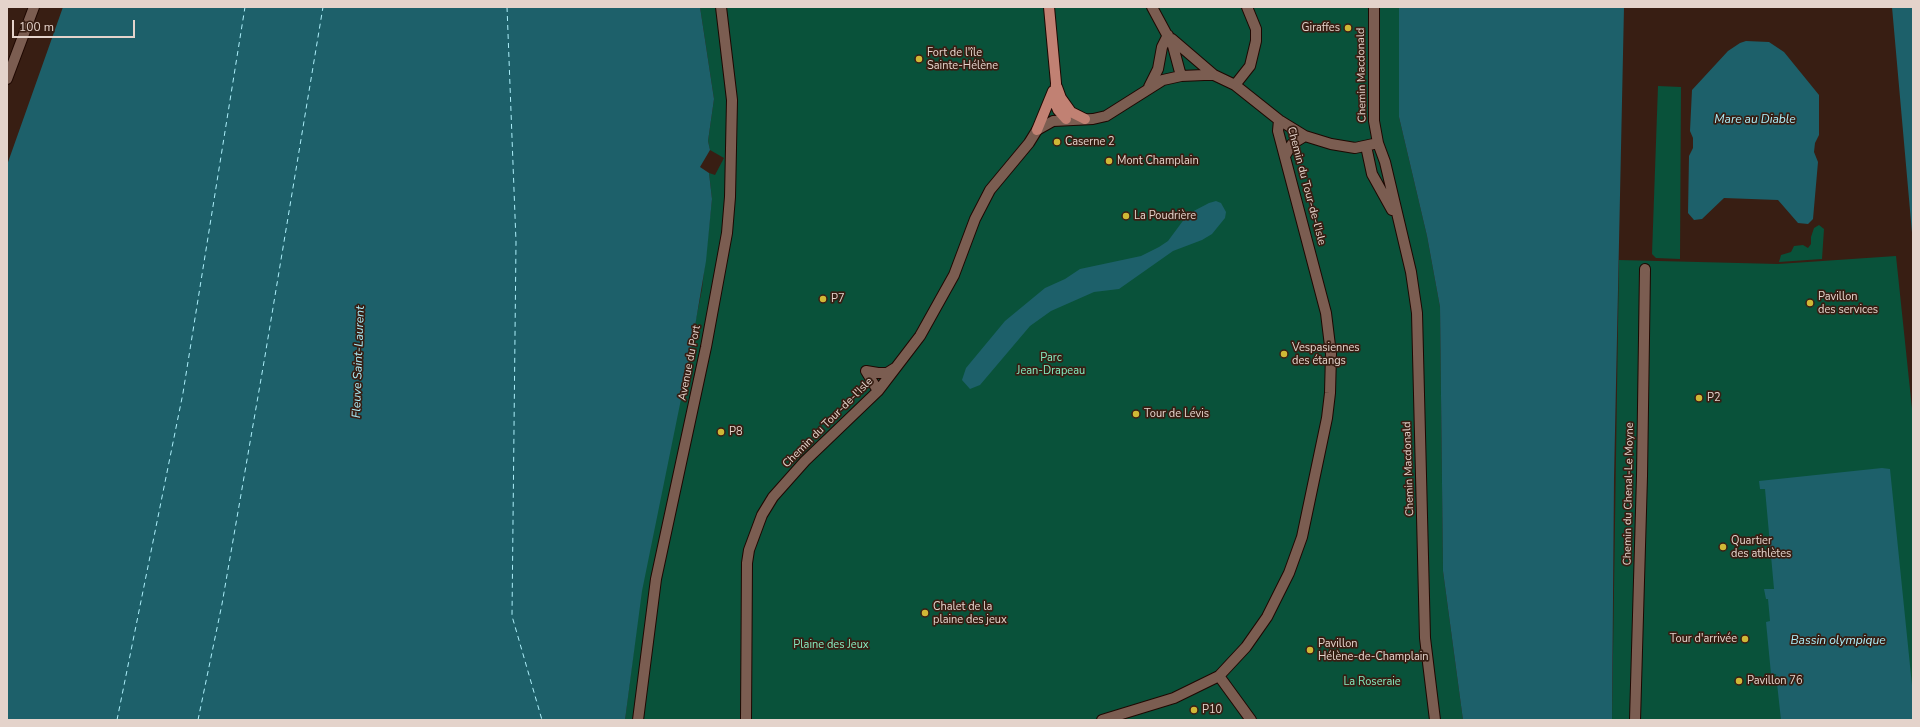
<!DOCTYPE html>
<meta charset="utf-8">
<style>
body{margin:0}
#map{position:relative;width:1920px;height:727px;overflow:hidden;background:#381e13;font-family:"Nunito Sans",sans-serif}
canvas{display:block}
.frame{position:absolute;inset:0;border:8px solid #e4d3cb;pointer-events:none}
.scale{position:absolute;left:12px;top:20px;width:123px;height:18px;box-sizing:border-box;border:2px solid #e4d3cb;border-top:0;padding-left:5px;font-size:12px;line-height:14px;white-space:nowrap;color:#e4d3cb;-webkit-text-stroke:3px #381e13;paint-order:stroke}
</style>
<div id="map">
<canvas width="1920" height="727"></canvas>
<div class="frame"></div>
<div class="scale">100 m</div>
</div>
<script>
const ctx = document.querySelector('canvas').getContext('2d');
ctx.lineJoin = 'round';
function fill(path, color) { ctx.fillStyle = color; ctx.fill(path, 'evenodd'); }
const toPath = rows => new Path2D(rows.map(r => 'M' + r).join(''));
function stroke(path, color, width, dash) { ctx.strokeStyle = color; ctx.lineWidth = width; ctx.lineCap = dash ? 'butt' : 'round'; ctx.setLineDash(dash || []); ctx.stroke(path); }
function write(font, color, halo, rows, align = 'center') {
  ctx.font = font + ' "Nunito Sans",sans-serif'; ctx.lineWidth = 3.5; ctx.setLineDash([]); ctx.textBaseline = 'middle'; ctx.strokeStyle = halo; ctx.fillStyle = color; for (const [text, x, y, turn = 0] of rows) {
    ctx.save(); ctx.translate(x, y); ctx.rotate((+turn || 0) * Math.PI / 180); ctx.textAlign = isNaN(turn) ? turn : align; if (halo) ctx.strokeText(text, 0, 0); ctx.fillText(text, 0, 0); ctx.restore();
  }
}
const green = toPath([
 [700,7,1399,7,1399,117,1427,236,1440,307,1443,571,1463,720,625,720,641,591,702,289,712,199,709,173,715,175,724,158,710,150,708,141,714,99],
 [1658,86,1681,87,1680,259,1656,258,1652,254],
 [1819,225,1824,229,1822,259,1779,262,1781,255,1791,252,1794,246,1803,245,1808,248,1811,244,1811,237,1814,228],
 [1896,256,1913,418,1913,720,1612,720,1619,260,1778,264]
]);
const water = toPath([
 [63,7,700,7,714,99,708,141,710,150,700,167,709,173,712,199,706,261,691,350,642,591,625,720,7,720,7,165],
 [1399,7,1624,7,1614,478,1612,720,1463,720,1443,571,1440,307,1427,236,1399,117],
 [1892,7,1913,7,1913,244],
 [1746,41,1769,42,1784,52,1819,95,1819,135,1815,143,1814,152,1818,162,1813,219,1808,224,1798,223,1778,200,1724,198,1702,219,1694,220,1688,213,1689,156,1693,148,1693,138,1690,131,1692,90,1728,51,1740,43],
 [1216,201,1221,203,1226,212,1225,218,1212,234,1202,240,1173,251,1119,289,1094,292,1051,311,1030,326,980,385,970,389,962,380,966,368,1005,321,1045,288,1065,279,1080,269,1141,256,1159,247,1168,241,1188,214,1209,203],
 [1882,468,1890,469,1913,695,1913,720,1781,720,1776,674,1771,674,1766,622,1770,621,1768,599,1766,599,1764,589,1774,589,1765,489,1760,489,1759,481]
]);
const ferry = toPath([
 [507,7,516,242,512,616,542,720],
 [117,720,183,393,245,7],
 [198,720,222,604,265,356,323,7]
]);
const street = toPath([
 [1152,7,1173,46,1181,76],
 [1374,7,1374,121,1378,143,1385,162,1411,272,1417,313,1425,638,1435,720],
 [1172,39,1214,75],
 [7,79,34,7],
 [1235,85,1250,66,1256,41,1256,29,1247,7],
 [1149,87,1158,69,1162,47,1168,35],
 [1366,146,1372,174,1392,210],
 [1285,156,1292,144,1305,136],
 [866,371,878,373,887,373,895,368],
 [866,371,878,391],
 [1219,676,1251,720],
 [638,720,656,579,706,347,727,233,730,197,732,100,721,7],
 [746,720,747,563,749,550,762,515,773,497,805,461,878,391,920,336,954,275,975,219,990,190,1029,143,1037,130,1053,121,1093,119,1106,116,1163,80,1181,76,1204,75,1214,75,1235,85,1279,120,1305,136,1331,144,1355,148,1378,143],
 [1102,720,1174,698,1219,676,1246,647,1267,617,1289,573,1302,537,1327,418,1330,393,1331,354,1326,313,1278,131,1279,120],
 [1635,720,1642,476,1645,269]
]);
const primary = toPath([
 [1049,7,1056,83,1055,103,1058,110,1066,119],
 [1057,87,1061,98,1071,112,1085,119],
 [1037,130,1053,91]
]);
const markers = [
 [1348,28,4,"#d0b836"],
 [919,59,4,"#d0b836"],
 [1057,142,4,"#d0b836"],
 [1109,161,4,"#d0b836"],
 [1126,216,4,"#d0b836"],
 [823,299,4,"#d0b836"],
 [1810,303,4,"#d0b836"],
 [1284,354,4,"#d0b836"],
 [1699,398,4,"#d0b836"],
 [1136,414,4,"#d0b836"],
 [721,432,4,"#d0b836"],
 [1723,547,4,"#d0b836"],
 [925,613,4,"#d0b836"],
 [1745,639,4,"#d0b836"],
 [1310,650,4,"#d0b836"],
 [1739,681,4,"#d0b836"],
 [1194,710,4,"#d0b836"]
];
const poiNames = [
 ["Giraffes",1340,28,"right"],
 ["Fort de l'île",927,53],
 ["Sainte-Hélène",927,66],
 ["Caserne 2",1065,142],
 ["Mont Champlain",1117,161],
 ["La Poudrière",1134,216],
 ["Pavillon",1818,297],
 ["des services",1818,310],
 ["P7",831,299],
 ["Vespasiennes",1292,348],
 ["des étangs",1292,361],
 ["P2",1707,398],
 ["Tour de Lévis",1144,414],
 ["P8",729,432],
 ["Quartier",1731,541],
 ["des athlètes",1731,554],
 ["Chalet de la",933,607],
 ["plaine des jeux",933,620],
 ["Tour d'arrivée",1737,639,"right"],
 ["Pavillon",1318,644],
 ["Hélène-de-Champlain",1318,657],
 ["Pavillon 76",1747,681],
 ["P10",1202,710]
];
const streetNames = [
 ["Chemin Macdonald",1362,75,-91],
 ["Chemin du Tour-de-l'Isle",1306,186,75],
 ["Avenue du Port",690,363,-79],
 ["Chemin du Tour-de-l'Isle",828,423,-45],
 ["Chemin Macdonald",1409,469,-92],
 ["Chemin du Chenal-Le Moyne",1629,494,-89]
];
const parkNames = [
 ["Parc",1051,358],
 ["Jean-Drapeau",1051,371],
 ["Plaine des Jeux",831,645],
 ["La Roseraie",1372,682]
];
const waterNames = [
 ["Mare au Diable",1755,120],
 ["Fleuve Saint-Laurent",359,362,-88],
 ["Bassin olympique",1838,641]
];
fill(green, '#09523a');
fill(water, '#1d606a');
stroke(ferry, '#aceffa', 1, [5, 4]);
stroke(street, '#1e0701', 12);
stroke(primary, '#1e0701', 12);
stroke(street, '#7b5d51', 10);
stroke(primary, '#c18173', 10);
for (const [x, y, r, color] of markers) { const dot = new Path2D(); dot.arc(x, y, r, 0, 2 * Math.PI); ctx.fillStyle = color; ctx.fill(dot); stroke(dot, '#381e13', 1.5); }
write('11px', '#e4d3cb', '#381e13', poiNames, 'left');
write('11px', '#e4d3cb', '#381e13', streetNames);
write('11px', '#85ebc0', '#381e13', parkNames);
write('italic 12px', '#aceffa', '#381e13', waterNames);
</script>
